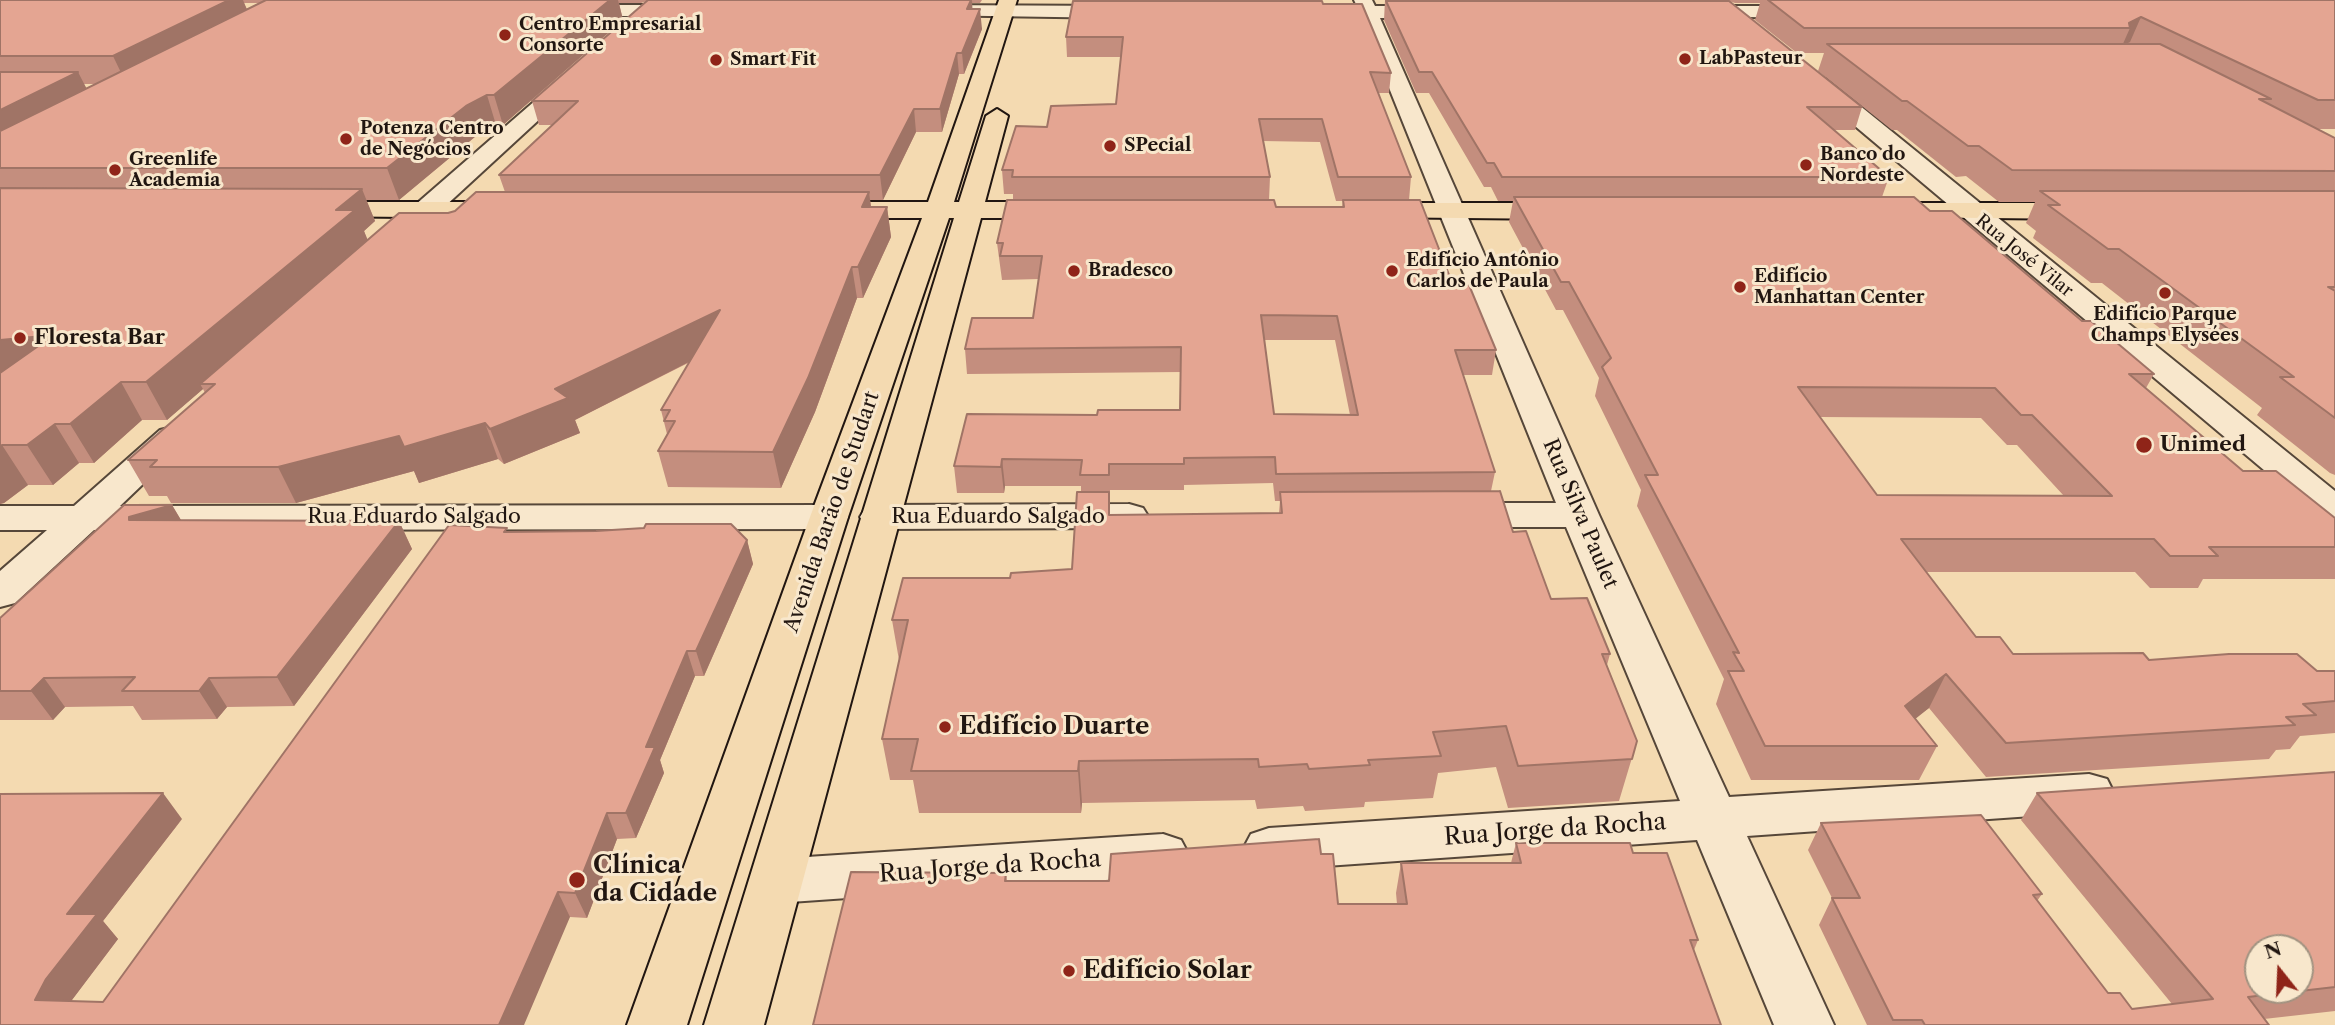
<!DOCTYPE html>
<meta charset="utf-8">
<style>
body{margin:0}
#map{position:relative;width:2335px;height:1025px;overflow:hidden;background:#f4dab1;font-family:"Libre Caslon Text",serif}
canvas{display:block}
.north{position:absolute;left:2244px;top:934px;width:70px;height:70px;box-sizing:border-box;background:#f8e7cc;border:2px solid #a29381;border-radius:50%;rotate:342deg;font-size:19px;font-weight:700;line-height:28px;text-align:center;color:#211611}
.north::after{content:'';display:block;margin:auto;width:24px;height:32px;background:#8f2418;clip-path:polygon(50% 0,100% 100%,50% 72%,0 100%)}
</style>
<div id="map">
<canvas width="2335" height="1025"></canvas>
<div class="north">N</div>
</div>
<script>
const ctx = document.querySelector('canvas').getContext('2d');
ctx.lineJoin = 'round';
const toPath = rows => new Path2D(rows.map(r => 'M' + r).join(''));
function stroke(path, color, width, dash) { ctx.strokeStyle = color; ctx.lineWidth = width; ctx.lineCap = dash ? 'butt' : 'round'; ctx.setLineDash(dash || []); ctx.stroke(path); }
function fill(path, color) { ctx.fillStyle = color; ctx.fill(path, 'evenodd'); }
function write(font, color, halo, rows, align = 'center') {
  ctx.font = font + ' "Libre Caslon Text",serif'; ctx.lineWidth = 6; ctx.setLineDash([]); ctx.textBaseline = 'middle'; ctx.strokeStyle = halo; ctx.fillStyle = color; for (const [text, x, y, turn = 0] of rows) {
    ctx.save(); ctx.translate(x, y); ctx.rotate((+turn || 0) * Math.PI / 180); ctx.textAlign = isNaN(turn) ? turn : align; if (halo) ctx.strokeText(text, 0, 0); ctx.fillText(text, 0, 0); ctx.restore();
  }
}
const minor = toPath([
 [1354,0,1372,0,1375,6,1436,6,1445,12,1436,18,1380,18,1599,515,1729,797,2089,774,2107,779,2114,793,2107,807,2089,812,1747,836,1834,1025,1774,1025,1697,840,1269,870,1251,864,1243,849,1251,834,1269,828,1680,801,1566,527,1455,527,1441,523,1436,515,1441,507,1455,503,1556,503,1361,18,1315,18,1306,12,1315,6,1357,6,1354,0],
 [569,5,687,5,696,11,687,17,562,15,560,11,569,5],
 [930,5,1121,6,1130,12,1121,18,923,15,921,11,923,7,930,5],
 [1689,6,1811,6,1820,12,1811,18,1682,16,1680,12,1682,8,1689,6],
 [574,71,585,77,581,81,404,244,384,244,380,238,384,232,567,73,574,71],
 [1819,78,1827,79,2335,491,2335,522,2321,518,1811,89,1808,84,1819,78],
 [173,427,186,430,191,438,120,506,829,505,843,509,848,517,843,525,829,529,94,530,15,603,0,607,0,571,47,530,0,530,0,506,74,506,160,430,173,427],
 [1129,504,1143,508,1148,516,1143,524,1129,528,879,529,865,525,860,517,865,509,879,505,1129,504],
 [1163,834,1181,840,1189,855,1181,870,1163,876,776,903,757,897,749,881,757,865,776,859,1163,834]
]);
const major = toPath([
 [999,0,1017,0,954,202,959,202,986,116,997,109,1008,116,985,202,1058,202,1067,204,1071,210,1067,216,1058,218,981,218,764,1025,704,1025,954,218,949,218,848,517,687,1025,627,1025,810,517,922,218,835,218,826,216,822,210,826,204,835,202,928,202,999,0],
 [317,202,509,202,518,204,522,210,518,216,509,218,308,216,304,210,308,204,317,202],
 [1371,203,1562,203,1571,205,1575,211,1571,217,1562,219,1362,217,1358,211,1362,205,1371,203],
 [1899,203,2084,203,2093,205,2097,211,2093,217,2084,219,1890,217,1886,211,1890,205,1899,203]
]);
const wall = toPath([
 [0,0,982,0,980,3,972,3,972,9,982,29,964,74,959,74,942,132,916,132,883,200,870,200,871,207,887,207,891,237,863,298,857,298,815,412,781,488,668,487,658,451,667,434,661,410,690,362,575,420,580,433,504,464,498,459,419,483,414,471,296,503,171,503,167,496,149,496,128,460,205,393,203,389,167,420,142,420,94,463,79,463,53,485,28,485,4,503,0,504],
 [647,1,532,101,539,125,553,125,499,175,505,192,455,211,367,240,364,231,375,221,366,200,399,200,476,136,496,125,503,125,623,20,619,3,641,3],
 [244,3,260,3,247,9],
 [84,84,96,84,86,88],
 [1076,0,1316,0,1316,1,1323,4,1391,73,1389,93,1378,93,1411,177,1409,200,1453,285,1496,350,1492,375,1463,375,1495,472,1491,491,1551,599,1610,654,1607,665,1637,741,1619,801,1508,808,1496,767,1438,773,1433,798,1365,802,1364,807,1305,811,1303,806,1257,809,1255,800,1082,803,1081,813,919,813,913,780,890,780,882,739,899,660,892,620,1010,578,1072,569,1081,492,1081,486,1005,486,1004,493,957,493,954,466,1097,415,1180,410,1181,372,967,374,965,349,1033,318,1039,279,1002,280,997,243,1013,200,1013,194,1004,194,1002,170,1047,127,1116,104,1121,57,1067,57,1066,37],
 [1263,141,1320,142,1336,201,1343,201,1342,207,1276,207,1269,200,1270,177],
 [1264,340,1335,340,1350,415,1274,414],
 [1273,483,1275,501,1280,501,1279,513,1110,515,1110,490,1184,490,1184,485],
 [1385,0,2335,0,2335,129,2316,129,2335,138,2335,475,2330,473,2257,415,2262,408,2102,283,2091,283,2033,238,2036,231,2026,223,2035,202,1999,202,1966,176,1956,177,1897,130,1892,130,1818,71,1824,53,1797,53,1755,20,1760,3,1735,3,1729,1,1862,107,1855,130,1833,130,1889,177,1882,197,1930,211,2154,374,2146,388,2243,471,2335,518,2335,579,2203,579,2198,588,2150,588,2135,572,1926,572,1976,637,2013,654,2149,660,2317,671,2335,671,2335,733,2300,736,2290,749,2276,750,2269,759,1986,777,1929,708,1915,718,1937,746,1919,780,1751,780,1716,704,1724,679,1637,506,1641,490,1595,396,1599,378,1563,310,1556,310,1509,222,1513,201,1498,201,1491,187,1484,187,1429,93,1416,93,1384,20],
 [1820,417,1981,418,2007,445,2017,445,2064,496,1877,495],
 [172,505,181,520,399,521,412,549,294,706,227,707,217,719,142,720,133,706,65,707,53,720,0,720,0,618],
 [509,532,747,540,753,564,704,676,695,676,660,760,664,773,636,838,617,839,587,918,570,917,0,1025,182,819,103,921,118,939,71,1001,103,1002],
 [2335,772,2335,1011,2264,1019,2269,1025,1867,1025,1819,925,1832,898,1808,850,1821,823,2042,894,2037,901,2108,993,2132,1009,2172,1004,2021,820,2037,793],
 [1516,843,1633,853,1698,940,1694,950,813,1025,1006,873,1007,881,1109,881,1321,854,1338,904,1397,904,1396,893,1401,863,1511,863]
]);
const shadedWall = toPath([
 [229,0,243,0,251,20,126,83,113,56],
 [610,0,618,0,623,20,503,125,494,95],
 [972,0,973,20,967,9],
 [980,9,982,29,964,74,962,53],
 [2141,17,2130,42,2122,46,2130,28,2129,23],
 [957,53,959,74,942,132,940,109],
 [78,72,93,101,0,148,0,110],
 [487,95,496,125,476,136,399,200,387,168,466,106],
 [914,109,916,132,883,200,880,175],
 [362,189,375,221,364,231,369,243,200,384,203,389,167,420,146,382,336,210],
 [869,192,873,222,862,207],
 [887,207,891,237,863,298,858,267],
 [852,267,857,298,815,412,781,488,773,452],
 [720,310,728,342,575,420,580,433,504,464,490,429,555,389],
 [54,335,0,380,0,340],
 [121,382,142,420,94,463,70,424],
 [485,423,498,459,419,483,414,471,296,503,278,467,399,436],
 [55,424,79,463,53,485,27,445],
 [2,445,28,485,4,503,0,504,0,447],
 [1002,459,1005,486,1004,493,1001,467],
 [172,505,188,532,129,520,129,517],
 [399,521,412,549,294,706,277,677],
 [747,540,753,564,704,676,696,651],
 [687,651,695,676,660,760,664,773,636,838,626,813,646,747],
 [1946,674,1929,708,1889,740,1905,706],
 [44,678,65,707,53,720,31,691],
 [209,678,227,707,217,719,199,691],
 [1079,761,1082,803,1081,813,1078,771],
 [163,793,182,819,103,921,118,939,69,1004,35,1000,46,979,67,914],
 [607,813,617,839,587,918,575,893],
 [558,892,570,917,524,1025,499,1025]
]);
const building = toPath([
 [0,0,229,0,113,56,0,56,0,0],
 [266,0,610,0,494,95,487,95,466,106,387,168,0,168,0,131,266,0],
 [648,0,971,0,967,9,980,9,962,53,957,53,940,109,914,109,880,175,499,175,578,101,532,101,648,0],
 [1768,0,2335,0,2335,100,2318,100,2141,17,2129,23,2130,28,1804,28,1768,0],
 [1073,1,1322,1,1323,4,1362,4,1391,73,1370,72,1411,177,1338,177,1322,119,1259,119,1270,177,1012,177,1013,170,1002,170,1016,126,1047,127,1051,106,1116,104,1123,37,1066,37,1073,1],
 [1386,1,1729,1,1862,107,1807,107,1889,177,1502,177,1494,163,1487,163,1432,72,1419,72,1386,1],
 [1827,44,2160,44,2271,99,2259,99,2335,138,2335,171,2012,170,1979,146,1968,146,1907,101,1902,101,1827,44],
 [0,72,78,72,0,110,0,72],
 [0,188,362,189,336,210,355,210,146,382,121,382,70,424,55,424,27,445,2,445,0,447,0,373,54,335,0,340,0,188],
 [2040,191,2335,191,2335,287,2328,287,2335,291,2335,418,2280,377,2294,377,2119,249,2108,249,2048,205,2060,205,2040,191],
 [476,192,869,192,862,207,887,207,858,267,852,267,808,378,773,452,658,451,675,421,664,421,670,410,661,410,720,310,555,389,568,398,490,429,485,423,404,447,399,436,278,467,150,467,157,460,128,460,215,384,200,384,399,213,448,213,455,211,476,192],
 [1514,197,1914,197,1930,211,1952,211,2082,321,2091,321,2154,374,2129,374,2243,471,2276,471,2335,518,2335,547,2209,547,2218,556,2170,556,2154,539,1901,539,1976,637,2000,637,2013,654,2022,654,2143,653,2149,660,2229,654,2297,654,2317,671,2335,671,2335,701,2303,704,2316,715,2286,717,2295,725,2006,743,1946,674,1905,706,1937,746,1765,746,1728,671,1744,671,1733,652,1739,653,1645,475,1658,475,1602,367,1611,358,1569,282,1561,282,1514,197],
 [1798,387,1995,388,2021,415,2032,415,2112,496,1877,495,1798,387],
 [1007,200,1274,200,1276,207,1344,207,1343,200,1420,200,1453,285,1469,285,1496,350,1455,350,1495,472,1276,474,1275,457,1184,458,1184,464,1109,464,1109,475,1080,475,1082,460,1002,459,1001,467,954,466,967,414,1097,415,1098,410,1180,410,1181,347,965,349,972,318,1033,318,1042,256,1000,256,1003,243,997,243,1007,200],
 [1261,315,1337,316,1358,415,1274,414,1261,315],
 [1500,491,1513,532,1526,531,1551,599,1587,598,1610,654,1602,654,1637,741,1632,759,1518,766,1506,726,1433,732,1441,756,1368,760,1370,765,1309,769,1307,764,1259,767,1258,759,1079,761,1078,771,911,771,918,739,882,739,908,620,892,620,903,578,1010,578,1011,573,1072,569,1077,492,1109,492,1109,515,1282,513,1280,492,1500,491],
 [124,505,172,505,129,517,129,520,399,521,277,677,209,678,199,691,122,691,135,677,44,678,31,691,0,691,0,618,124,505],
 [646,524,731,524,747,540,696,651,687,651,646,747,655,747,626,813,607,813,575,893,558,892,499,1025,0,1025,0,794,163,793,67,914,97,914,46,979,35,1000,103,1002,449,525,507,528,504,532,596,531,644,528,646,524],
 [2335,772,2335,987,2248,997,2269,1025,1925,1025,1922,1020,1893,1020,1832,898,1860,898,1821,823,1981,815,2042,894,2033,895,2108,993,2120,993,2132,1009,2213,999,2037,793,2335,772],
 [2258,948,2300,948,2300,990,2258,990,2258,948],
 [1319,839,1321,854,1333,854,1338,904,1407,904,1401,863,1521,863,1516,843,1630,843,1633,853,1667,853,1698,940,1690,940,1721,1025,813,1025,851,872,1006,873,1005,881,1109,881,1111,854,1319,839]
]);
const markers = [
 [505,35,7,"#8f2418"],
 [1685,59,7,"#8f2418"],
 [716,60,7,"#8f2418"],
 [346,139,7,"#8f2418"],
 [1110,146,7,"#8f2418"],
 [1806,165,7,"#8f2418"],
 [115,170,7,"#8f2418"],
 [1074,271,7,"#8f2418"],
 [1392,271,7,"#8f2418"],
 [1740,287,7,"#8f2418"],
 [2165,293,7,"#8f2418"],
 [20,338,7,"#8f2418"],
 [2144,445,9,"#8f2418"],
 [945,727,7,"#8f2418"],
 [577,880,9,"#8f2418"],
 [1069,971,7,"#8f2418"]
];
const farPoinames = [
 ["Centro Empresarial",519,25],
 ["Consorte",519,46],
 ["LabPasteur",1699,59],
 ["Smart Fit",730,60],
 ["Potenza Centro",360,129],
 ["de Negócios",360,150],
 ["SPecial",1124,146],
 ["Banco do",1820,155],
 ["Nordeste",1820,176],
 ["Greenlife",129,160],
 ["Academia",129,181],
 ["Edifício Antônio",1406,261],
 ["Carlos de Paula",1406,282],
 ["Bradesco",1088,271],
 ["Edifício",1754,277],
 ["Manhattan Center",1754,298],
 ["Edifício Parque",2165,315,"center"],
 ["Champs Elysées",2165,336,"center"]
];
const farStreetnames = [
 ["Rua José Vilar",2024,256,39]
];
const poiNames = [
 ["Floresta Bar",34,338],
 ["Unimed",2160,445]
];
const streetNames = [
 ["Avenida Barão de Studart",832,512,-71],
 ["Rua Silva Paulet",1580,514,67],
 ["Rua Eduardo Salgado",414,517],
 ["Rua Eduardo Salgado",998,517]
];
const nearPoinames = [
 ["Edifício Duarte",959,727],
 ["Clínica",593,866],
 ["da Cidade",593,894],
 ["Edifício Solar",1083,971]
];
const nearStreetnames = [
 ["Rua Jorge da Rocha",1555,830,-4],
 ["Rua Jorge da Rocha",990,867,-4]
];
stroke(minor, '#564739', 4);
stroke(major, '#211611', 4);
fill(minor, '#f8e7cc');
fill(major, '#f4dab1');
fill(wall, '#c48e7e');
fill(shadedWall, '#a07466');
fill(building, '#e4a592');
stroke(building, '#a07466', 2);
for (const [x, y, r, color] of markers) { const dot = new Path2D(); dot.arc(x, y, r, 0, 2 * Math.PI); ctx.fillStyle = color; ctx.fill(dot); stroke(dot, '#f8e7cc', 2.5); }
write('bold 18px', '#211611', '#f8e7cc', farPoinames, 'left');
write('18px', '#211611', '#f8e7cc', farStreetnames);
write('bold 21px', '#211611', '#f8e7cc', poiNames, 'left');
write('21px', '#211611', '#f8e7cc', streetNames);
write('bold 24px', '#211611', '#f8e7cc', nearPoinames, 'left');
write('24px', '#211611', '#f8e7cc', nearStreetnames);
</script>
